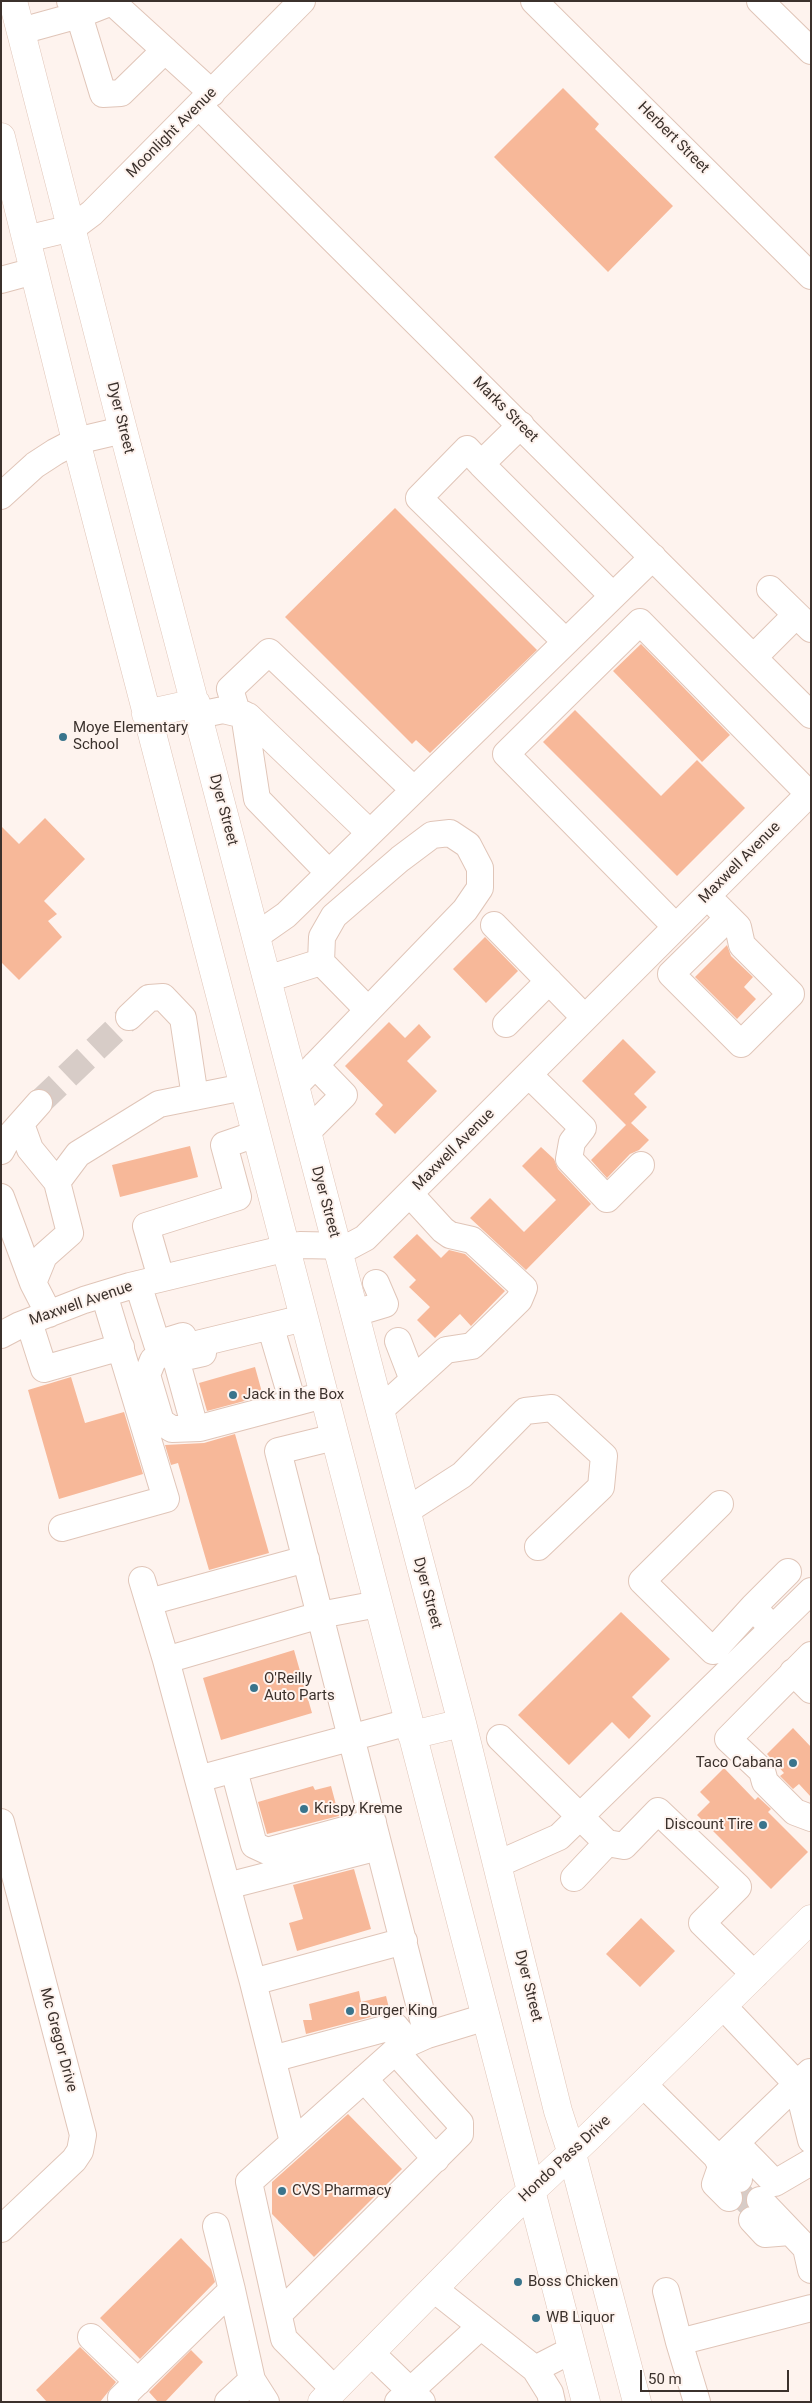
<!DOCTYPE html>
<style>
body{margin:0}
#map{position:relative;width:812px;height:2403px;overflow:hidden;background:#fef3ee;font-family:Roboto,sans-serif}
canvas{display:block}
.frame{position:absolute;inset:0;border:2px solid #3b312c;pointer-events:none}
.scale{position:absolute;left:640px;top:2370px;width:149px;height:22px;box-sizing:border-box;border:2px solid #3b312c;border-top:0;padding-left:6px;font-size:15px;line-height:18px;white-space:nowrap;color:#3b312c;-webkit-text-stroke:4px #fef3ee;paint-order:stroke}
</style>
<div id="map">
<canvas width="812" height="2403"></canvas>
<div class="frame"></div>
<div class="scale">50 m</div>
</div>
<script>
const ctx = document.querySelector('canvas').getContext('2d');
ctx.lineJoin = 'round';
function fill(path, color) { ctx.fillStyle = color; ctx.fill(path, 'evenodd'); }
const toPath = rows => new Path2D(rows.map(r => 'M' + r).join(''));
function stroke(path, color, width, dash) { ctx.strokeStyle = color; ctx.lineWidth = width; ctx.lineCap = dash ? 'butt' : 'round'; ctx.setLineDash(dash || []); ctx.stroke(path); }
function write(font, color, halo, rows, align = 'center') {
  ctx.font = font + ' Roboto,sans-serif'; ctx.lineWidth = 4; ctx.setLineDash([]); ctx.textBaseline = 'middle'; ctx.strokeStyle = halo; ctx.fillStyle = color; for (const [text, x, y, turn = 0] of rows) {
    ctx.save(); ctx.translate(x, y); ctx.rotate((+turn || 0) * Math.PI / 180); ctx.textAlign = isNaN(turn) ? turn : align; if (halo) ctx.strokeText(text, 0, 0); ctx.fillText(text, 0, 0); ctx.restore();
  }
}
const building = toPath([
 [563,88,599,124,595,129,673,206,608,272,494,157],
 [395,508,537,650,430,753,416,740,412,744,285,617],
 [641,644,730,735,702,762,613,671],
 [575,710,661,796,697,760,745,808,677,876,543,742],
 [45,818,85,859,44,901,57,914,48,921,62,937,19,980,1,962,1,826,19,844],
 [485,937,518,971,486,1003,453,969],
 [727,945,731,956,753,977,744,987,756,999,737,1019,695,977],
 [389,1022,405,1038,419,1024,431,1037,407,1061,437,1091,395,1134,375,1114,383,1105,345,1066],
 [623,1039,656,1072,634,1094,647,1107,631,1123,649,1140,639,1150,630,1154,607,1178,591,1160,626,1125,582,1081],
 [190,1146,198,1177,120,1197,112,1165],
 [541,1147,554,1159,558,1169,591,1204,526,1270,470,1218,490,1198,524,1232,556,1200,522,1166],
 [417,1234,441,1258,449,1250,465,1254,505,1291,471,1326,460,1314,435,1338,417,1320,430,1307,409,1287,416,1280,393,1257],
 [255,1367,263,1396,207,1411,199,1383],
 [71,1377,85,1423,124,1412,143,1474,59,1499,28,1390],
 [235,1434,269,1553,209,1570,178,1463,171,1465,165,1445,204,1443],
 [621,1612,670,1659,632,1697,651,1716,629,1739,612,1722,569,1765,518,1715],
 [294,1650,312,1713,221,1740,203,1678],
 [793,1728,811,1747,811,1797,799,1784,793,1789,780,1776,784,1773,767,1754],
 [724,1768,755,1800,758,1797,771,1809,768,1812,808,1852,771,1889,697,1815,710,1802,700,1792],
 [313,1786,315,1790,331,1786,339,1816,267,1834,258,1802],
 [354,1869,371,1929,297,1951,289,1923,303,1919,293,1885],
 [641,1918,675,1951,640,1987,606,1954],
 [359,1991,361,2002,386,1996,390,2012,306,2034,303,2020,312,2020,309,2004],
 [348,2114,402,2169,314,2257,272,2214,272,2182],
 [181,2238,211,2269,215,2282,140,2359,100,2318],
 [80,2347,116,2382,100,2402,47,2402,36,2390],
 [191,2350,203,2362,165,2402,158,2402,149,2392]
]);
const minorTunnel = toPath([
 [39,1103,129,1017],
 [735,2189,756,2210]
]);
const minor = toPath([
 [70,1,79,15,103,94,121,93,165,50],
 [534,1,811,276],
 [760,1,811,51],
 [21,31,79,15,112,2,212,93],
 [199,106,811,715],
 [26,239,72,228,92,213,302,1],
 [1,280,34,271],
 [521,425,481,464,613,596],
 [481,464,467,449,419,498,566,642],
 [1,496,35,465,55,452,76,441,123,430],
 [770,589,811,629],
 [754,657,796,615],
 [237,712,230,689,269,652,414,790],
 [244,714,257,799,329,873],
 [199,715,223,710,248,716,370,833],
 [707,896,738,927,742,945,791,994,741,1044,671,974,728,918],
 [494,925,585,1018],
 [676,927,506,754,640,622,809,794],
 [256,936,286,915,653,557],
 [321,962,368,1010],
 [267,979,321,962,322,937,334,916,400,859,432,835,450,833,468,845,480,868,480,888,465,910,295,1086],
 [129,1017,149,998,163,997,183,1018,195,1097],
 [506,1024,549,981],
 [529,1075,583,1128,572,1142,569,1159,607,1199,641,1165],
 [21,1124,30,1149,57,1182],
 [307,1132,344,1095,315,1065],
 [1,1151,8,1138,39,1103],
 [1,1197,33,1283],
 [161,1278,146,1226,238,1197,224,1145,256,1134],
 [138,1284,157,1344,183,1336],
 [355,1313,385,1304,376,1283],
 [49,1314,33,1283,44,1256,70,1233,57,1182,78,1154,159,1104,244,1087],
 [304,1318,164,1352,153,1360,147,1375,161,1422,172,1429,200,1428,324,1395],
 [29,1322,44,1369,121,1347],
 [1,1335,20,1325,84,1300,130,1286,300,1245,350,1246,365,1238,811,792],
 [273,1335,293,1403],
 [398,1341,413,1380],
 [380,1410,446,1350,472,1346,519,1300,524,1288,472,1240,450,1235,443,1230,410,1194],
 [195,1428,176,1359,203,1353],
 [335,1437,278,1451,427,2035,486,2017],
 [720,1504,642,1581,713,1651,753,1607],
 [406,1511,462,1475,525,1411,552,1408,604,1456,601,1487,538,1547],
 [62,1528,166,1499,104,1294],
 [142,1580,166,1660],
 [149,1602,306,1559],
 [764,1619,753,1607,788,1572],
 [811,1655,728,1739,762,1771,765,1782,795,1812,811,1818],
 [793,1672,811,1690],
 [500,1738,607,1843,574,1878],
 [234,1770,254,1845,267,1851,373,1822],
 [198,1779,166,1660,320,1615,378,1604],
 [1,1822,83,2135,80,2151,74,2160,1,2229],
 [607,1843,624,1846,658,1811,738,1887,702,1923,755,1975],
 [498,1864,559,1837,811,1591],
 [227,1886,198,1779,409,1722],
 [253,1982,227,1886,379,1847],
 [723,2006,797,2084,810,2072],
 [272,2059,395,2026,409,2043],
 [364,2079,436,2159],
 [643,2084,739,2179],
 [293,2142,253,1982,404,1941],
 [736,2143,775,2183,811,2162],
 [718,2160,797,2084,811,2140],
 [722,2164,715,2184,729,2198],
 [760,2200,806,2248,811,2270],
 [752,2220,765,2234,790,2232],
 [216,2226,232,2290,252,2380],
 [434,2289,535,2369,550,2393,552,2402],
 [666,2291,679,2342],
 [279,2314,460,2134,460,2123,395,2051],
 [91,2337,138,2382],
 [371,2353,422,2402],
 [535,2369,572,2350],
 [334,2389,284,2339,249,2182,400,2047,427,2035],
 [125,2402,121,2398,232,2290],
 [228,2402,252,2380,266,2402],
 [398,2402,481,2326],
 [697,2402,679,2342,811,2308]
]);
const major = toPath([
 [13,1,123,430,462,1723,558,2111,572,2154,637,2402],
 [1,137,76,441,586,2402],
 [146,714,196,703],
 [412,1735,462,1723],
 [322,2402,512,2209,592,2134,811,1919]
]);
const markers = [
 [63,737,5,"#39748c"],
 [233,1395,5,"#39748c"],
 [254,1688,5,"#39748c"],
 [793,1763,5,"#39748c"],
 [304,1809,5,"#39748c"],
 [763,1825,5,"#39748c"],
 [350,2011,5,"#39748c"],
 [282,2191,5,"#39748c"],
 [518,2282,5,"#39748c"],
 [536,2318,5,"#39748c"]
];
const streetNames = [
 ["Moonlight Avenue",172,133,-45],
 ["Herbert Street",673,138,45],
 ["Marks Street",505,410,45],
 ["Dyer Street",120,418,76],
 ["Dyer Street",223,810,75],
 ["Maxwell Avenue",740,863,-45],
 ["Maxwell Avenue",454,1150,-45],
 ["Dyer Street",325,1202,75],
 ["Maxwell Avenue",81,1304,-19],
 ["Dyer Street",427,1593,75],
 ["Dyer Street",528,1986,76],
 ["Mc Gregor Drive",58,2040,75],
 ["Hondo Pass Drive",565,2159,-43]
];
const poiNames = [
 ["Moye Elementary",73,728],
 ["School",73,745],
 ["Jack in the Box",243,1395],
 ["O'Reilly",264,1679],
 ["Auto Parts",264,1696],
 ["Taco Cabana",783,1763,"right"],
 ["Krispy Kreme",314,1809],
 ["Discount Tire",753,1825,"right"],
 ["Burger King",360,2011],
 ["CVS Pharmacy",292,2191],
 ["Boss Chicken",528,2282],
 ["WB Liquor",546,2318]
];
fill(building, '#f7b899');
stroke(minorTunnel, '#d7ccc7', 26, [26, 13]);
stroke(minor, '#e0c5b8', 28);
stroke(major, '#e0c5b8', 29);
stroke(minor, '#fff', 26);
stroke(major, '#fff', 28);
for (const [x, y, r, color] of markers) { const dot = new Path2D(); dot.arc(x, y, r, 0, 2 * Math.PI); ctx.fillStyle = color; ctx.fill(dot); stroke(dot, '#fef3ee', 2); }
write('15px', '#3b312c', '#fef3ee', streetNames);
write('15px', '#3b312c', '#fef3ee', poiNames, 'left');
</script>
